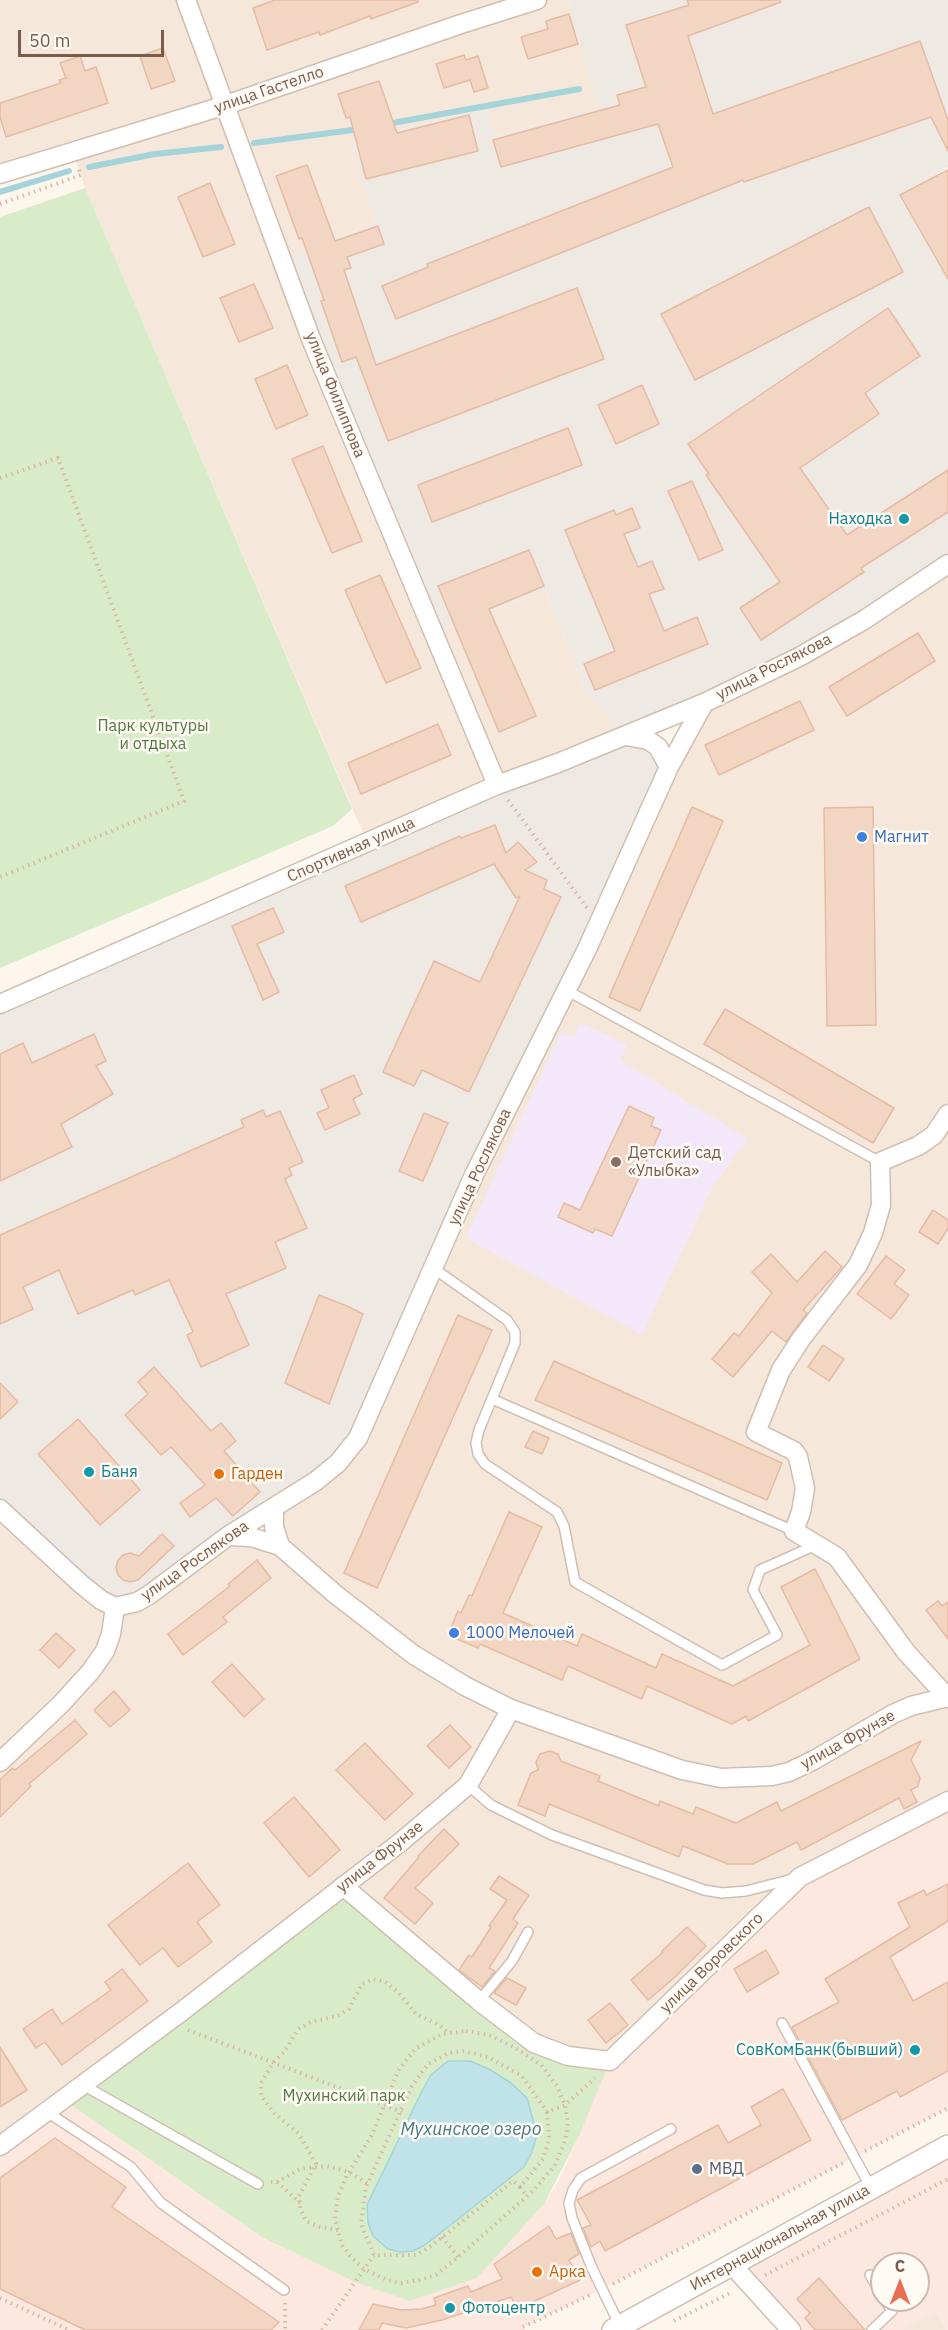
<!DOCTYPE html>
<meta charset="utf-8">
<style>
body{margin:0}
#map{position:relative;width:948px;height:2330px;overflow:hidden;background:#fdf6ec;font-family:"IBM Plex Sans",sans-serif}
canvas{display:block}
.north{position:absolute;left:870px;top:2252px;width:60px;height:60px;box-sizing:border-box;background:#fffaf3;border:2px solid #cabbb1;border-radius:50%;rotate:0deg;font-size:16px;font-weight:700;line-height:24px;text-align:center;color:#7a5c4d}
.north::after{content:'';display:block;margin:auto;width:21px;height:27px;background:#e76f51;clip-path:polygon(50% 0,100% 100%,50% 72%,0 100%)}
.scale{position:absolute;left:18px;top:30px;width:146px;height:27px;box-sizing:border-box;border:3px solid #7a5c4d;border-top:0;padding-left:8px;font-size:18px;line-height:21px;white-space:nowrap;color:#7a5c4d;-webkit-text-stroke:4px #fffaf3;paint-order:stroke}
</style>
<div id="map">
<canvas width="948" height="2330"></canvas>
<div class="north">С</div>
<div class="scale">50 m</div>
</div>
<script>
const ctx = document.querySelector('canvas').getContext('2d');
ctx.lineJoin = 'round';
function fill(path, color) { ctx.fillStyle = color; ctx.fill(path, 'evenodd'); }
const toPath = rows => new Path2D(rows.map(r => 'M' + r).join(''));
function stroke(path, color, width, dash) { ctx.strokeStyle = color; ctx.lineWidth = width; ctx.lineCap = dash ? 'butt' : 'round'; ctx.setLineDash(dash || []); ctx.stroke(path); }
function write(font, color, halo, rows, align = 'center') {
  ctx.font = font + ' "IBM Plex Sans",sans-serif'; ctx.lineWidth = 5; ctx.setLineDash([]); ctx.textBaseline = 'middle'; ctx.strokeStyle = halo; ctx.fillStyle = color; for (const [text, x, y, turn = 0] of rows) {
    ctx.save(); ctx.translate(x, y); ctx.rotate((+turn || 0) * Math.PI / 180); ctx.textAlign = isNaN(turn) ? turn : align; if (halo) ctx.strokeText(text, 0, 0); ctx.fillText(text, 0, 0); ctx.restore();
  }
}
const residential = toPath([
 [0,0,568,0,600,107,495,136,486,107,351,142,376,223,281,259,434,633,545,590,585,691,626,736,367,842,85,188,73,153,0,174],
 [948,564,948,1801,617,2056,534,2043,343,1886,0,2146,0,1509,228,1536,280,1546,274,1527,704,703],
 [936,2310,948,2330,902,2330]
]);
const commercial = toPath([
 [948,1801,948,2108,602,2289,524,2327,525,2330,0,2330,0,2146,64,2100,260,2236,477,2278,544,2204,560,2178,579,2136,585,2106,610,2061,800,1877],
 [948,2146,948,2329,936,2310,902,2330,791,2330,732,2265],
 [882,2264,918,2264,918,2300,882,2300]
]);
const industrial = toPath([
 [568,0,948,0,948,167,936,174,948,195,948,564,864,620,627,735,648,740,669,767,338,1463,115,1607,0,1509,0,1004,626,736,585,691,545,590,433,633,281,259,376,223,350,142,487,107,496,136,599,107]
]);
const education = toPath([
 [581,1023,627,1044,620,1060,748,1139,713,1186,642,1335,466,1238,561,1032,574,1037]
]);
const green = toPath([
 [85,188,352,809,333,826,0,968,0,217],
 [349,1890,534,2043,610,2061,579,2136,544,2204,477,2278,410,2301,355,2282,260,2236,64,2100]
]);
const water = toPath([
 [448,2061,470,2061,489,2069,511,2083,527,2098,537,2134,532,2152,524,2167,425,2245,413,2251,400,2252,388,2249,373,2236,368,2223,367,2205,421,2093,431,2075,448,2061]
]);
const stream = toPath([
 [387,124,579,89],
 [254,143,360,129],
 [89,167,155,154,221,147],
 [0,192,69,171]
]);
const building = toPath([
 [275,0,418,0,418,2,371,19,370,16,320,35,319,32,267,50,253,8,275,0],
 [687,0,780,0,781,2,688,36,713,114,920,41,948,120,948,151,931,117,744,182,743,180,396,319,382,286,428,267,427,264,673,167,658,124,501,167,493,140,620,105,617,95,646,87,626,25,689,5,687,0],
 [569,14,578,44,528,59,521,37,548,29,546,21,569,14],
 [163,48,175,81,151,89,140,56,163,48],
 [464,55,466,60,478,56,488,88,474,92,470,80,444,88,436,64,464,55],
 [80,56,85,71,96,67,108,103,6,137,0,117,0,103,61,83,59,80,66,78,60,63,80,56],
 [379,81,397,133,469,115,478,151,366,179,350,117,346,118,338,94,379,81],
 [307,165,335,241,378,226,384,244,347,257,351,268,344,270,376,365,577,288,604,359,388,441,356,357,342,362,321,301,324,300,302,238,299,239,276,176,307,165],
 [948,170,948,279,900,195,948,170],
 [210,183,235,244,203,257,178,197,210,183],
 [869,207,903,272,695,380,661,314,869,207],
 [254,284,273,328,239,342,220,298,254,284],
 [888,308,920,356,865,393,879,414,800,468,847,535,948,470,948,512,861,568,864,572,761,640,740,608,780,582,706,475,709,474,688,444,888,308],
 [287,365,308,415,276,429,255,379,287,365],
 [642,385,659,424,616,444,598,405,642,385],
 [568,428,582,465,432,522,418,485,568,428],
 [323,446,362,541,332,553,292,459,323,446],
 [692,481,723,550,699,560,668,491,692,481],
 [632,508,640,528,624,534,638,567,652,561,664,589,649,594,664,631,697,617,708,644,595,690,584,664,615,651,565,530,614,510,616,515,632,508],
 [529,550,544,586,489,609,536,716,499,732,438,586,529,550],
 [380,575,421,668,386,683,345,590,380,575],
 [918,633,935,661,847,716,829,687,918,633],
 [800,701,814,730,719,775,705,745,800,701],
 [438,724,451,755,361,794,348,763,438,724],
 [692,807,723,821,640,1011,609,997,692,807],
 [873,807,876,1025,827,1026,824,808,873,807],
 [495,825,506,853,518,842,537,862,525,870,547,880,544,889,561,897,469,1092,422,1070,414,1086,383,1072,434,961,480,982,520,896,516,898,494,864,361,922,345,886,460,836,461,838,495,825],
 [273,908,284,932,257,944,279,992,263,1000,232,926,273,908],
 [725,1009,894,1108,873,1143,704,1044,725,1009],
 [94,1034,106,1061,96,1066,113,1094,61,1124,72,1147,0,1181,0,1054,23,1043,32,1063,94,1034],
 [354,1075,362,1094,353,1099,360,1114,325,1130,317,1113,329,1108,321,1090,354,1075],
 [629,1106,654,1118,651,1126,661,1130,612,1236,595,1229,593,1233,558,1217,564,1203,580,1210,629,1106],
 [263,1110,266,1117,280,1111,303,1162,289,1168,292,1175,285,1179,307,1228,275,1242,286,1268,226,1294,249,1345,201,1367,187,1335,193,1332,169,1280,135,1295,133,1290,78,1314,59,1270,23,1287,33,1309,0,1324,0,1235,244,1127,241,1120,263,1110],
 [424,1113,448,1123,423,1181,399,1171,424,1113],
 [933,1210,948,1220,948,1228,938,1244,919,1232,933,1210],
 [825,1251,842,1267,803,1310,807,1313,786,1342,772,1331,733,1377,712,1359,734,1333,739,1336,772,1293,752,1272,771,1254,797,1282,825,1251],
 [886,1256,905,1270,894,1284,909,1295,891,1319,857,1294,886,1256],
 [319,1295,347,1306,363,1314,329,1404,285,1383,319,1295],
 [458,1315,492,1330,377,1588,344,1573,458,1315],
 [823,1345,844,1359,829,1381,808,1367,823,1345],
 [554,1361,782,1463,767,1500,535,1400,554,1361],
 [154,1367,211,1431,221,1423,236,1441,224,1451,260,1492,233,1516,216,1498,190,1517,180,1503,205,1485,171,1447,161,1455,125,1415,148,1394,138,1382,154,1367],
 [0,1383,18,1402,0,1419,0,1383],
 [78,1419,140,1490,100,1525,38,1454,78,1419],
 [533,1431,549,1438,542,1454,525,1447,533,1431],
 [509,1512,542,1527,503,1613,577,1646,582,1634,656,1668,662,1654,733,1686,810,1645,781,1587,815,1569,860,1659,748,1721,746,1716,732,1724,647,1686,642,1699,568,1666,562,1680,480,1644,478,1648,448,1635,458,1611,461,1613,469,1595,472,1596,509,1512],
 [162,1534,174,1546,138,1580,130,1582,123,1580,118,1575,116,1568,118,1560,123,1555,130,1553,139,1556,162,1534],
 [257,1560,271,1578,223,1617,227,1622,183,1655,168,1634,230,1586,228,1584,257,1560],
 [938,1601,942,1606,948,1602,948,1639,926,1610,938,1601],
 [56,1633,75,1650,59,1668,40,1650,56,1633],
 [232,1664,264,1699,244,1717,212,1682,232,1664],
 [114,1691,130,1710,110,1727,94,1710,114,1691],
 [75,1720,87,1734,29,1784,31,1786,0,1817,0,1780,12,1768,15,1770,75,1720],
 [450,1725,471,1747,449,1768,427,1746,450,1725],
 [921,1741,911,1760,920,1778,918,1786,911,1790,917,1802,904,1809,899,1798,801,1850,797,1842,753,1864,728,1864,683,1846,679,1857,549,1804,545,1816,518,1805,531,1773,538,1770,536,1762,540,1754,550,1751,558,1754,561,1761,600,1776,598,1781,659,1806,660,1801,693,1814,696,1807,736,1823,777,1802,781,1811,921,1741],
 [365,1743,413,1794,385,1820,336,1770,365,1743],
 [294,1797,340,1850,309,1877,264,1823,294,1797],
 [444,1829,459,1844,415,1888,433,1903,415,1924,384,1898,419,1857,418,1856,444,1829],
 [188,1863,220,1905,197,1922,212,1942,178,1967,163,1948,140,1965,108,1925,188,1863],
 [499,1876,529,1895,513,1919,518,1923,489,1968,495,1971,482,1987,459,1970,469,1955,472,1957,491,1927,489,1926,507,1900,490,1889,499,1876],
 [948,1884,948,1921,890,1957,913,2001,948,1982,948,2071,900,2097,897,2091,842,2120,792,2027,839,2002,825,1979,910,1927,898,1903,924,1890,926,1895,948,1884],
 [687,1927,706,1946,674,1978,648,2000,631,1980,663,1952,662,1951,687,1927],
 [766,1950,779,1973,747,1992,734,1969,766,1950],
 [122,1969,148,2001,62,2065,45,2042,36,2048,23,2029,52,2009,62,2024,111,1990,105,1982,122,1969],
 [507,1978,526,1988,516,2005,494,1993,507,1978],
 [610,2003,628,2025,606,2043,588,2020,610,2003],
 [0,2047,27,2090,0,2107,0,2047],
 [783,2089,811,2140,605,2251,600,2241,591,2247,583,2228,591,2225,577,2200,718,2125,728,2143,761,2125,751,2107,783,2089],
 [55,2138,126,2187,112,2207,279,2322,271,2330,85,2330,0,2289,0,2178,55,2138],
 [549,2226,556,2239,571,2233,579,2254,569,2260,580,2280,518,2309,511,2297,442,2320,406,2328,382,2323,379,2330,359,2330,373,2304,401,2310,421,2309,436,2305,434,2298,468,2286,471,2292,502,2279,494,2264,549,2226],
 [819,2278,865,2330,815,2330,805,2318,810,2313,797,2299,819,2278]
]);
const path = toPath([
 [0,204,81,175,78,167],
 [0,478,58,458,184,801,0,877],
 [508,800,587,908],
 [188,2030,402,2112],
 [466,2031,489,2035,514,2047,541,2065,557,2086,565,2105,568,2123,565,2141,555,2165,534,2190,458,2257,436,2275,420,2280,401,2283,387,2280,364,2269,352,2258,342,2245,335,2220,338,2196,347,2175,372,2135,398,2071,415,2049,442,2034,466,2031],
 [547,2112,549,2139,543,2159,520,2187,513,2181,431,2246,416,2255,374,2255,361,2224,366,2187,412,2086,428,2064,449,2053,464,2051,488,2057,522,2076,547,2112,565,2105,595,2078],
 [865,2151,948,2108],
 [271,2182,277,2182,300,2169,327,2166,349,2172,368,2184],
 [277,2182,300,2203],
 [520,2187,527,2196],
 [338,2230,320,2227,306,2221,300,2208,299,2196,316,2164,299,2134,275,2114,261,2096,261,2083,273,2063,285,2051,298,2029,311,2022,337,2016,349,2009,362,1984,373,1979,384,1981,397,1991,416,2014,439,2025,449,2033],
 [442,2237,458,2257],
 [765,2275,948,2179],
 [613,2284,843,2163],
 [0,2298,69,2330],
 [285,2303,285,2330],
 [674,2321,732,2292],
 [523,2327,590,2295],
 [322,2330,374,2255]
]);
const service = toPath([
 [566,990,880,1162],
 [433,1268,507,1320,515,1332,515,1343,479,1430,476,1443,478,1454,485,1464,557,1512,564,1526,575,1582,722,1665,777,1635,753,1590,760,1570,816,1545],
 [492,1399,794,1531],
 [468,1785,491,1805,552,1835,704,1890,722,1893,746,1891,793,1879],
 [479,2001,512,1961,528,1932],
 [782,2023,871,2188],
 [83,2085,258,2184],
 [47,2112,131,2167,161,2203,284,2290],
 [870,2275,882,2295],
 [620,2326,592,2268,572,2218,569,2203,573,2190,581,2178,671,2129],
 [872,2330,892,2311,885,2300]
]);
const minor = toPath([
 [186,0,311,339,497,785],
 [0,174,223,106,461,24,537,0],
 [626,736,648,740,658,747,669,767],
 [0,1004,497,785,558,763,704,703,799,657,864,620,948,564],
 [948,1114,934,1135,918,1146,880,1162,881,1205,873,1233,858,1265,801,1339,781,1370,756,1432,794,1451,798,1457,805,1488,801,1512,794,1531,837,1557,906,1652,948,1698],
 [274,1508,274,1527,280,1546],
 [0,1509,81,1584,101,1600,115,1607],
 [228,1536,251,1537,280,1546,335,1594,414,1655,465,1686,511,1709,682,1770,721,1778,772,1776,789,1772,814,1760,893,1714,911,1706,948,1697],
 [115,1607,137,1602,149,1595,228,1536,316,1481,338,1463,358,1438,474,1175,587,949,669,767,704,703],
 [0,1762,61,1704,91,1671,105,1651,111,1634,115,1607],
 [343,1886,479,2001,534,2043,568,2056,610,2061,800,1877,948,1801],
 [0,2146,181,2012,402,1841,468,1785,511,1709],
 [732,2265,791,2330]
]);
const tertiary = toPath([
 [613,2330,948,2146]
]);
const markers = [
 [904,519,6,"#0f9aa8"],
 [862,837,6,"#3f7fe0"],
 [616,1162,6,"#8d6e63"],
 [89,1472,6,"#0f9aa8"],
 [219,1474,6,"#e8710a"],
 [454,1633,6,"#3f7fe0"],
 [915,2050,6,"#0f9aa8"],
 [697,2169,6,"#5c6f8a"],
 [537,2272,6,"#e8710a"],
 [450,2308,6,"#0f9aa8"]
];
const streetNames = [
 ["улица Гастелло",269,90,-19],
 ["улица Филиппова",335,395,68],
 ["улица Рослякова",774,667,-27],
 ["Спортивная улица",351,850,-24],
 ["улица Рослякова",480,1167,-65],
 ["улица Рослякова",195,1561,-35],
 ["улица Фрунзе",848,1740,-29],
 ["улица Фрунзе",380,1857,-38],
 ["улица Воровского",712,1963,-44],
 ["Интернациональная улица",780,2238,-29]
];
const cultureNames = [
 ["Находка",892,519],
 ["Баня",101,1472,"left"],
 ["СовКомБанк(бывший)",903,2050],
 ["Фотоцентр",462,2308,"left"]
];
const parkNames = [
 ["Парк культуры",153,726],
 ["и отдыха",153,744],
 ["Мухинский парк",344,2096]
];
const shopNames = [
 ["Магнит",874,837],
 ["1000 Мелочей",466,1633]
];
const educationNames = [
 ["Детский сад",628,1153],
 ["«Улыбка»",628,1171]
];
const foodNames = [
 ["Гарден",231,1474],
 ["Арка",549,2272]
];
const serviceNames = [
 ["МВД",709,2169]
];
const waterNames = [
 ["Мухинское озеро",471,2130]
];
fill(residential, '#f5e8da');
fill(commercial, '#fde8e0');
fill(industrial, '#efe9e4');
fill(education, '#f3e8fa');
fill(green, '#d8ecc9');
fill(water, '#bfe3e8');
stroke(water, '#a5d3da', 1.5);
stroke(stream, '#a5d3da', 6);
fill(building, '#f3d5c3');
stroke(building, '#e6bba3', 1.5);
stroke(service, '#d1beb0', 12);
stroke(minor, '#d1beb0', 21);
stroke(tertiary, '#d1beb0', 24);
stroke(path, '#d9b8a5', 4, [1.5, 4.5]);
stroke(service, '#fff', 9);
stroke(minor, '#fff', 18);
stroke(tertiary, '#fff', 21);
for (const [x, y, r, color] of markers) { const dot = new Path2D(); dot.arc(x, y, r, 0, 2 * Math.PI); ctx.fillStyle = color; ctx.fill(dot); stroke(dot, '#fffaf3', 2); }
write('16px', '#7a5c4d', '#fffaf3', streetNames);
write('16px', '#0d838f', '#fffaf3', cultureNames, 'right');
write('16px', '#537a41', '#fffaf3', parkNames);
write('16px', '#366cbe', '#fffaf3', shopNames, 'left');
write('16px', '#785e54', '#fffaf3', educationNames, 'left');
write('16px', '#c56008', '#fffaf3', foodNames, 'left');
write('16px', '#4e5e75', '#fffaf3', serviceNames, 'left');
write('italic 18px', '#437c86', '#fffaf3', waterNames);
</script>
